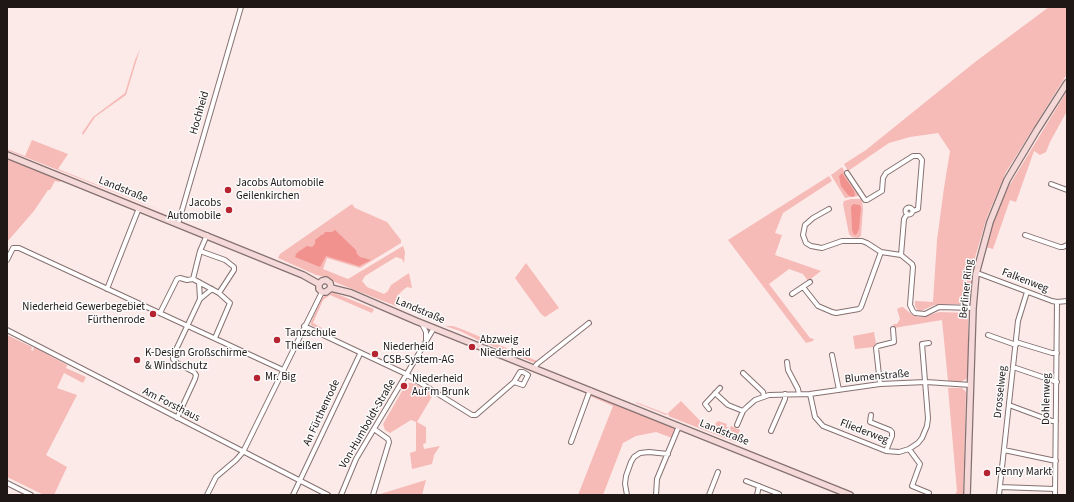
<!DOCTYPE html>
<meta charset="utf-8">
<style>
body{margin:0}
#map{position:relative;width:1074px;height:502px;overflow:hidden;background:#fceae9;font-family:"Source Sans 3",sans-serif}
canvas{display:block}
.frame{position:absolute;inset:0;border:8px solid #1e1716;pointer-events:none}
</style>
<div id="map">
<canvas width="1074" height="502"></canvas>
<div class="frame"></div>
</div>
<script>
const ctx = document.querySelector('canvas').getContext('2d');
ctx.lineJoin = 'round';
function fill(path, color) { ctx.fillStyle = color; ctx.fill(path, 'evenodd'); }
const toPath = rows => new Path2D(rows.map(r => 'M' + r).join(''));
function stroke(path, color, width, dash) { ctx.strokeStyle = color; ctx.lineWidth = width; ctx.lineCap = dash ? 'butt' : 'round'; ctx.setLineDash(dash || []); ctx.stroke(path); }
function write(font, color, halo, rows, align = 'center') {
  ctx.font = font + ' "Source Sans 3",sans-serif'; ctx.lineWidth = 3; ctx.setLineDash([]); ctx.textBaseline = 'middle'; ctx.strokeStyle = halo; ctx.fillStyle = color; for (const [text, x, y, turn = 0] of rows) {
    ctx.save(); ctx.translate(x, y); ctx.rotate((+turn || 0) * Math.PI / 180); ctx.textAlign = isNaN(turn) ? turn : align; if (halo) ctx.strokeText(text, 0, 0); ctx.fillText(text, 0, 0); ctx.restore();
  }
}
const green = toPath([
 [1049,7,1067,7,1067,74,1006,172,987,217,979,244,974,261,970,298,969,301,962,304,934,305,921,311,918,311,915,306,915,301,933,302,937,240,944,188,950,151,938,133,910,137,889,143,848,171,844,164,866,150,975,62],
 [140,49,126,95,95,117,83,135,82,133,93,117,125,93,135,60],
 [1067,91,1067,111,1050,142,1046,152,1040,155,1034,151,1016,202,1010,200,993,249,986,247,993,222,1009,186],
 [32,140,68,154,58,169,177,217,7,150,7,149,25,156],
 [7,151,174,218,172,219,7,153],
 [7,157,61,179,60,182,55,181,50,190,48,190,34,211,7,242],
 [842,167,858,193,858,196,845,198,831,175],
 [829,176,832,181,783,213,775,233,782,235,775,255,821,271,808,281,803,274,789,269,769,284,810,338,814,339,813,341,806,343,728,240],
 [851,199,861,199,862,201,863,209,861,236,858,238,852,237,849,234,843,204,844,201],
 [352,204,355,208,387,222,401,240,401,243,360,268,327,258,323,269,348,279,403,246,405,252,404,263,402,259,396,257,365,276,362,281,367,287,384,294,388,291,391,285,409,273,412,288,407,287,402,291,397,296,396,306,337,283,326,277,316,275,278,258,280,254],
 [526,263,559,308,545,317,541,314,515,278],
 [332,292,374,309,372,313,330,295,323,300,313,323,322,328,321,330,311,325,311,322,322,298,329,293],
 [901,307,903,307,911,314,918,317,926,316,939,312,968,313,968,376,966,379,961,382,948,381,942,320,894,328,893,324,897,324,900,319,897,309],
 [445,326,453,326,464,330,537,361,535,363,480,341,460,331],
 [874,332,876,344,874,347,855,349,853,336],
 [7,335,32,347,31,350,33,351,34,347,67,365,66,368,86,377,83,383,64,373,57,388,77,395,46,455,67,467,54,495,44,495,7,477],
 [409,383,414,383,433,395,417,422,426,427,426,443,423,444,424,449,440,446,434,455,432,464,412,469,410,453,416,451,416,422,411,420,390,433,385,430,383,424,405,386],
 [948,388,962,388,966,392,963,495,955,495,957,491],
 [592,394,666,423,669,426,675,429,675,430,672,438,656,432,636,436,623,443,603,495,578,495,613,406,590,396],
 [681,401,709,430,718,421,727,424,726,427,730,428,731,426,740,430,736,441,737,443,668,416,669,415,668,414,666,415,636,403,636,402,667,414],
 [426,480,422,495,377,495]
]);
const water = toPath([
 [842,173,854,191,855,196,852,197,848,195,841,186,839,176],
 [853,204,860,205,861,208,859,229,857,234,854,235,852,230,851,207],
 [335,230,356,250,357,254,360,257,371,260,359,266,326,256,320,267,295,257,296,254,298,252,307,246,312,247,315,244,315,240,319,237,321,235,323,235,325,232,332,232]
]);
const street = toPath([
 [847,173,865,200,867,200,882,191,883,178,886,173,913,156,919,156,922,160,918,209,913,211],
 [1051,184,1067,190],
 '905.5 211a3.5 3.5 0 1 1 7 0a3.5 3.5 0 1 1-7 0Z',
 [829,209,813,218,805,225,803,235,806,243,811,246,822,248,842,241,862,241,867,243,881,252,901,255,912,264,913,267,910,305,913,311,915,313,925,314,939,307,973,308],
 [178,224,241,7],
 [1025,235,1060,247,1063,247,1067,245],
 [200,251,225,260,234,267,234,270,219,293],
 [901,255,904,219,907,214],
 [7,260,13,248,19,248,283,370],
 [976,274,980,274,1052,301,1057,302,1067,301],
 [193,279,200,251,207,235],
 [803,287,818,306,832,312,836,313,859,309,861,307,881,252],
 [107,289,139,208],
 [792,294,810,282],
 [200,299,212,289],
 [160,313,177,279,180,278,187,280,193,279,219,293,230,303,215,338],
 [422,324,426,332,426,340],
 [304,326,406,374,472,415,476,415,514,382,523,385,528,375,523,372,520,372,514,382],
 [7,330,328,495],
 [988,335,1016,345],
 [1016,342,1052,353,1057,353],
 [832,355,839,390],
 [787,362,788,370,798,389,799,394],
 [1013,367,1057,382],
 [534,368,537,364,589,323],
 [743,373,763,392,764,396],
 [880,384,876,348,878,346,894,342,893,329],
 [715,393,728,405,743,411],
 [810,394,815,417,823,426,886,451,899,452,909,449,918,443,922,438,927,426,928,418,922,344,929,343],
 [1009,405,1052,421,1056,421],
 [709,409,705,404,720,388],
 [871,415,870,422,890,430,892,432,892,436,886,451],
 [177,418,195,379,196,375,194,372,177,363,173,359,173,356,200,299,199,282],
 [737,425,743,411,747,407,755,400,769,395,810,394,880,384,926,382,971,385],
 [771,431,785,399,785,394],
 [571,442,590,390],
 [909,449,920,464,912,486,929,493],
 [1004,450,1056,461],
 [746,481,779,494],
 [7,483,31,495],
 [1000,487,1055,489],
 [207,495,216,477,236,460,243,452,322,292],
 [293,495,360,354],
 [341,495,356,459,434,328],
 [373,495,389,442,388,439,374,429],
 [627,495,625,484,626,476,631,462,634,457,640,453,649,452,668,454],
 [656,495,657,479,679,426],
 [709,495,718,472],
 [757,495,759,486],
 [999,495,1018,321,1027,292],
 [1055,495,1057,302]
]);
const secondary = toPath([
 [7,155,303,275,319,284,319,289,322,292,326,292,331,288],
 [319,284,322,281,326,280,330,283,331,288],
 [331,288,351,293,416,321,850,495],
 [967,495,973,308,976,274,980,259,990,222,1007,180,1037,130,1067,83]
]);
const markers = [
 [228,190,4,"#b62432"],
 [229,210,4,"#b62432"],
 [153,314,4,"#b62432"],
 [277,340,4,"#b62432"],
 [472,347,4,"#b62432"],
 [375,354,4,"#b62432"],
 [137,360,4,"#b62432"],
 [257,378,4,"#b62432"],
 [404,386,4,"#b62432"],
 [987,473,4,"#b62432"]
];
const streetNames = [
 ["Hochheid",200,113,-74],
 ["Landstraße",123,190,22],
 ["Falkenweg",1025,281,21],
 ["Berliner Ring",967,289,-84],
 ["Landstraße",420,311,23],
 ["Blumenstraße",877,377,-5],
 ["Drosselweg",1001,392,-84],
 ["Dohlenweg",1047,399,-89],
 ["Am Forsthaus",171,405,27],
 ["An Fürthenrode",322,413,-65],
 ["Von-Humboldt-Straße",368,424,-60],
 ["Fliederweg",864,432,21],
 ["Landstraße",724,433,22]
];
const poiNames = [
 ["Jacobs Automobile",236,184],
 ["Geilenkirchen",236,197],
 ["Jacobs",221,204,"right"],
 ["Automobile",221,217,"right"],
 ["Niederheid Gewerbegebiet",145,308,"right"],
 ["Fürthenrode",145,321,"right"],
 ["Tanzschule",285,334],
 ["Theißen",285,347],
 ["Abzweig",480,341],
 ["Niederheid",480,354],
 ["Niederheid",383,348],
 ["CSB-System-AG",383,361],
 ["K-Design Großschirme",145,354],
 ["& Windschutz",145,367],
 ["Mr. Big",265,378],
 ["Niederheid",412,380],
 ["Auf'm Brunk",412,393],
 ["Penny Markt",995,473]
];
fill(green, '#f6bab7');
fill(water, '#f1928f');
stroke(street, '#857170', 6);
stroke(secondary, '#857170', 8);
stroke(street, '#fff', 4);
stroke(secondary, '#f4d9d8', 5.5);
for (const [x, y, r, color] of markers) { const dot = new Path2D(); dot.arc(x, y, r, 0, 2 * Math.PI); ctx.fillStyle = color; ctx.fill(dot); stroke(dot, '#fcfcfc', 1.5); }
write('11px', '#1e1716', '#fcfcfc', streetNames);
write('11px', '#1e1716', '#fcfcfc', poiNames, 'left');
</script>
